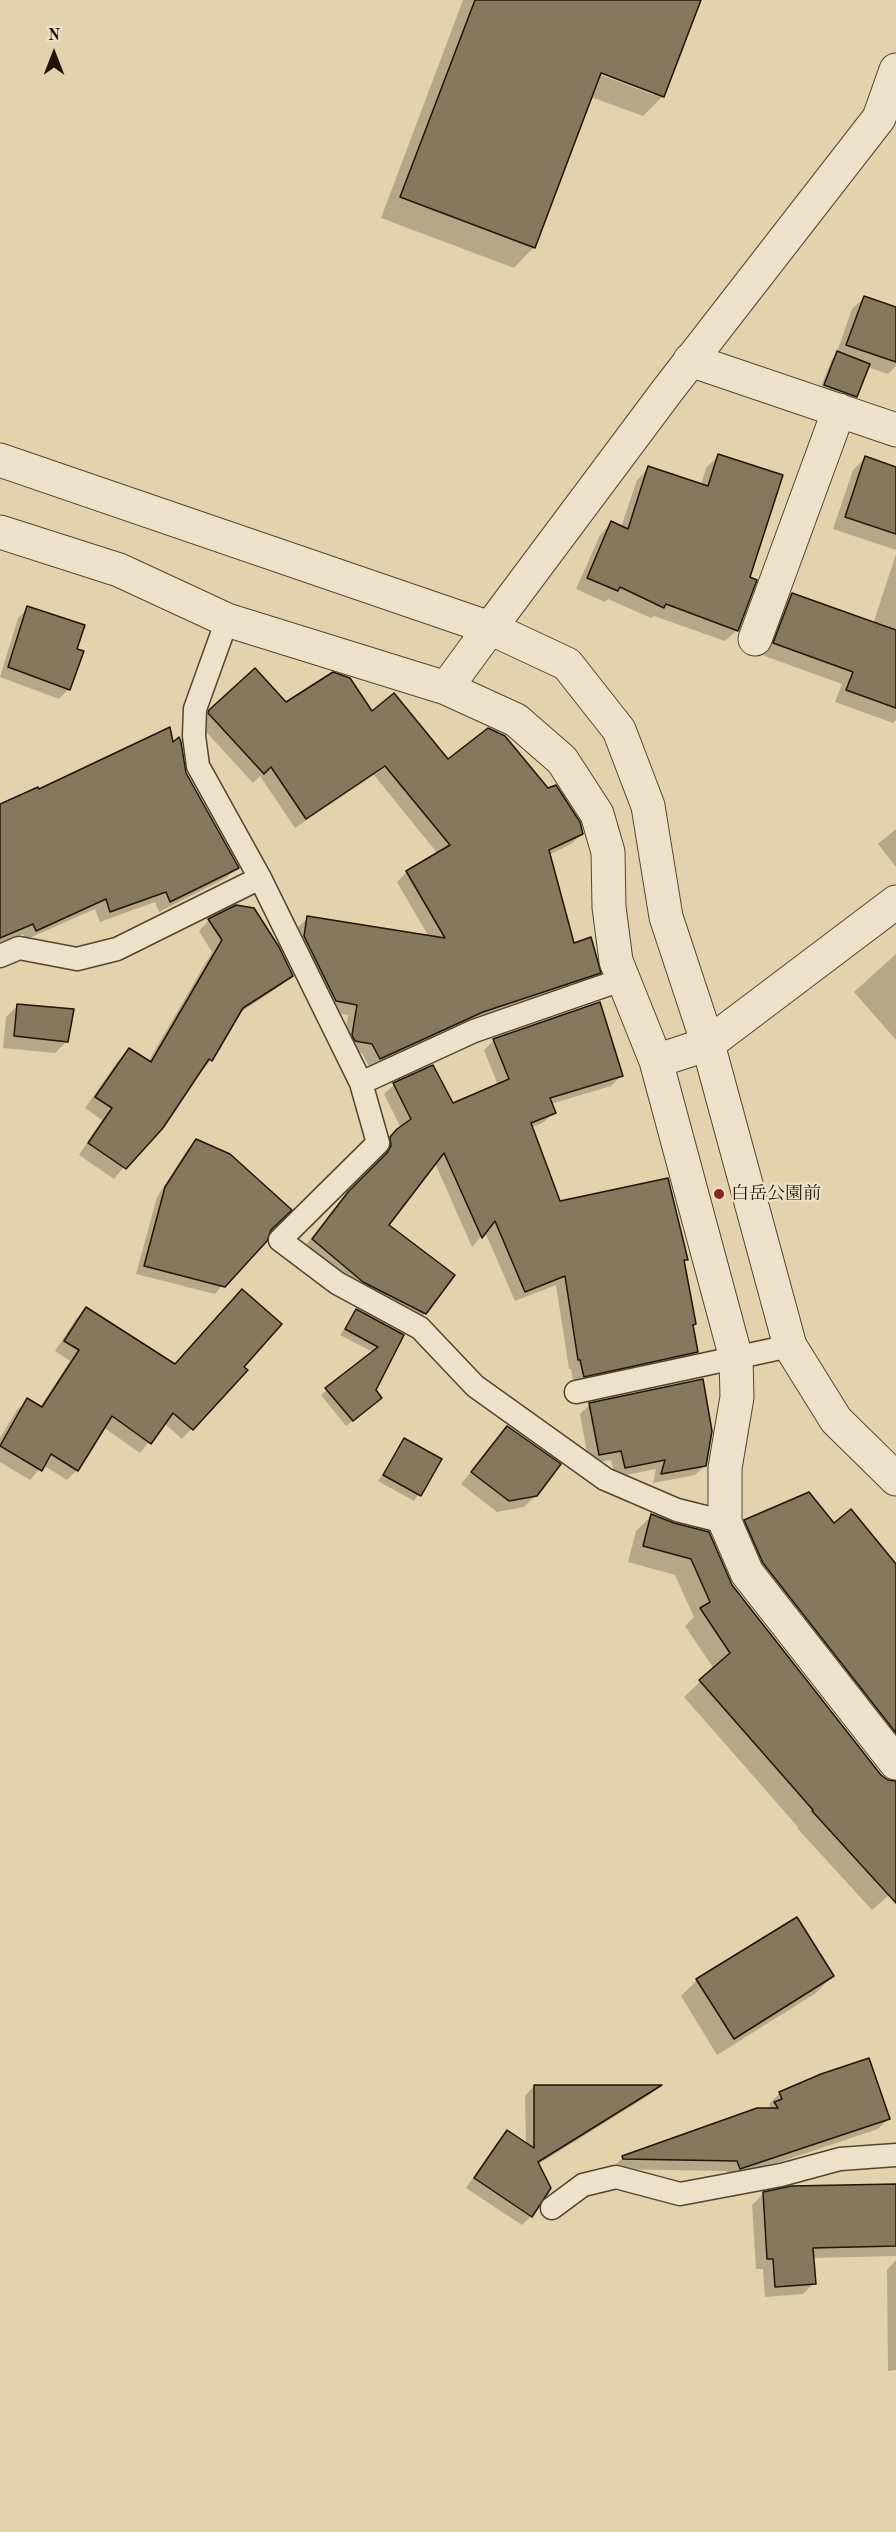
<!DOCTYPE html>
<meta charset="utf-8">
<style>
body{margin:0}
#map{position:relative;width:896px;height:2532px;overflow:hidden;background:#e3d3ac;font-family:"Old Standard TT",serif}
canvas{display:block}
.north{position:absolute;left:24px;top:24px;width:60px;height:60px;-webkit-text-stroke:4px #ede2c9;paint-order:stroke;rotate:0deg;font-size:16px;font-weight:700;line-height:24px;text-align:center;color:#221505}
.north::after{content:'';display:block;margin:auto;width:21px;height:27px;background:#221505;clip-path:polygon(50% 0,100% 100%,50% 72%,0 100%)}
</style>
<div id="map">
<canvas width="896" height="2532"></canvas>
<div class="north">N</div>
</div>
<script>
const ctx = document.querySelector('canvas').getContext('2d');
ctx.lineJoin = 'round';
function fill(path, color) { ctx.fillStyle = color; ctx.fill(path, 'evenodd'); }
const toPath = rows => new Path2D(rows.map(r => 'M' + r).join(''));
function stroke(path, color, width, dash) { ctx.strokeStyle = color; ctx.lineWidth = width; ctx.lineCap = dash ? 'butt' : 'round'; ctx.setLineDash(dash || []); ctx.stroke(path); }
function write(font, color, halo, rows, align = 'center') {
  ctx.font = font + ' "Old Standard TT","Noto Serif JP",serif'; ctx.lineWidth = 4.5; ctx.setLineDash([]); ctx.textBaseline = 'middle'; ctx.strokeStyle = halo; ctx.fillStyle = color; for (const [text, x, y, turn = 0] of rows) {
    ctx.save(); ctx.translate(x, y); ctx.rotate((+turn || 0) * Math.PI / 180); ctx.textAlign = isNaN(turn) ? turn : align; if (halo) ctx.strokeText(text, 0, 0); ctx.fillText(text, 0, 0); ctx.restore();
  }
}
const shadow = toPath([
 [463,0,699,0,663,96,643,116,591,97,534,247,514,268,381,218],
 [594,69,654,91,654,95,593,72],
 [864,298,896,308,896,366,888,374,867,367,856,396,850,402,819,391,832,359,836,355,852,309],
 [718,456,748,578,737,630,725,641,654,616,651,618,608,599,605,602,576,589,600,535,611,523,621,527,637,480,649,468,701,485,706,468],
 [865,458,896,468,896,550,833,529,853,470],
 [896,554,896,720,893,723,835,702,842,684,762,655,780,607,792,594,872,623,874,621],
 [28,608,75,650,69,689,59,699,0,677,18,618],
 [286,704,371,713,448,762,582,834,571,844,549,855,573,945,599,972,589,983,370,1068,362,1053,345,1051,343,1046,348,1015,326,1011,294,947,297,928,308,918,429,937,397,882,407,872,438,854,374,775,295,828,260,776,253,783,199,724,210,711],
 [173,745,185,773,237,868,226,878,159,912,155,902,100,922,95,909,25,940,23,934,0,943,0,809],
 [896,829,896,867,878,844],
 [209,920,291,975,280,986,238,1014,211,1060,114,1179,79,1155,102,1120,85,1108,118,1061,129,1050,148,1062,212,952,199,931],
 [896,954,896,1040,854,992],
 [17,1006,67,1041,55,1053,3,1048,6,1017],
 [494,1040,621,1076,611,1086,551,1104,554,1112,544,1122,531,1128,559,1203,686,1259,683,1262,695,1324,692,1327,696,1352,686,1361,574,1386,571,1369,569,1369,556,1285,515,1301,485,1232,472,1247,435,1163,387,1226,425,1313,415,1323,303,1249,338,1204,378,1164,382,1157,381,1148,401,1128,384,1094,394,1085,432,1067,452,1105,498,1085,484,1050],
 [196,1141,269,1230,215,1294,136,1274,157,1197,188,1149],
 [86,1309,174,1365,242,1367,246,1370,182,1439,164,1423,140,1453,103,1427,77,1470,67,1480,43,1465,30,1480,0,1462,0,1438,17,1410,27,1400,40,1407,70,1361,55,1351,76,1319],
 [356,1311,402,1335,374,1390,375,1403,346,1426,321,1395,373,1352,340,1335],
 [590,1404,705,1465,695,1475,653,1483,656,1469,615,1477,611,1460,589,1464,580,1414],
 [507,1428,536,1495,524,1507,497,1512,461,1484],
 [405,1440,440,1460,414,1501,378,1481],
 [652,1515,731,1585,880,1776,889,1782,896,1783,896,1889,872,1910,797,1828,798,1827,684,1697,714,1669,685,1626,694,1617,675,1575,628,1562,636,1531],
 [745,1521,834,1525,896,1567,896,1770,729,1537],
 [833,1976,816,1993,717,2055,681,1996,697,1980],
 [534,2086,658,2086,651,2094,537,2165,531,2216,522,2225,466,2188,498,2141,508,2132,526,2144,525,2096],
 [780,2093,888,2119,878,2129,729,2179,727,2171,612,2169,623,2157,768,2110,770,2107,769,2104],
 [896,2185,896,2256,812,2258,814,2283,803,2294,765,2297,763,2269,756,2269,752,2205,763,2194],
 [896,2260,896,2370,888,2371,887,2270]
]);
const building = toPath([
 [475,0,701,0,664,97,601,73,535,248,400,197,475,0],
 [864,296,896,307,896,362,846,345,864,296],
 [837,351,870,364,857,397,824,385,837,351],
 [718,454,783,475,750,577,757,580,738,631,666,604,664,608,620,587,618,591,587,578,611,521,628,529,648,466,708,486,718,454],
 [865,456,896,467,896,534,845,517,865,456],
 [792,593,896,630,896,708,846,690,853,672,773,643,792,593],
 [27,606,85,625,77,649,84,651,70,690,8,667,27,606],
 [255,668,286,702,333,672,350,678,372,711,394,693,448,759,488,728,505,736,548,788,556,785,580,822,583,834,549,850,574,943,591,937,601,973,483,1012,380,1059,372,1044,355,1041,352,1035,357,1005,336,1001,304,936,307,916,445,938,406,871,450,845,385,766,306,819,271,767,264,774,208,713,209,710,255,668],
 [170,727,173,742,179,737,181,742,186,773,239,868,170,902,166,892,110,912,106,899,36,931,33,924,0,938,0,804,38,787,39,789,170,727],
 [236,905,254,908,279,947,293,976,243,1008,212,1061,209,1059,163,1128,126,1169,88,1143,112,1108,95,1097,129,1048,151,1062,222,940,208,919,236,905],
 [600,1002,623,1076,550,1098,556,1113,531,1123,560,1201,668,1178,688,1260,684,1260,696,1324,693,1325,698,1352,584,1377,580,1360,578,1360,565,1276,525,1292,495,1221,482,1238,444,1153,389,1225,455,1275,426,1314,363,1282,312,1239,348,1192,387,1153,391,1146,390,1137,397,1129,411,1119,393,1083,433,1065,453,1103,509,1079,493,1039,600,1002],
 [17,1004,74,1009,68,1042,14,1036,17,1004],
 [196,1139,230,1154,292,1210,271,1230,267,1241,225,1287,144,1266,165,1187,196,1139],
 [242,1289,282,1324,244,1367,248,1370,193,1430,173,1413,151,1444,112,1416,78,1471,51,1454,42,1471,0,1446,27,1398,42,1407,79,1350,64,1341,86,1307,175,1364,242,1289],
 [356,1309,404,1335,376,1390,382,1398,353,1421,325,1388,378,1347,345,1329,356,1309],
 [703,1379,712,1431,706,1466,661,1474,665,1460,625,1468,621,1451,599,1455,589,1403,703,1379],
 [507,1426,561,1464,537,1496,509,1501,471,1472,507,1426],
 [404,1438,442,1459,421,1496,383,1475,404,1438],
 [809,1492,834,1523,851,1509,896,1564,896,1733,763,1563,744,1520,809,1492],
 [651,1514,674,1523,709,1532,732,1585,881,1775,888,1780,896,1781,896,1903,812,1811,813,1810,699,1680,730,1653,700,1608,710,1602,691,1559,643,1546,651,1514],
 [797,1917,834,1976,734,2039,696,1979,797,1917],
 [869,2058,890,2119,740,2169,737,2161,623,2159,622,2156,757,2108,778,2108,774,2102,782,2099,779,2092,821,2074,869,2058],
 [534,2085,662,2085,538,2162,551,2188,532,2217,474,2178,507,2130,534,2148,534,2085],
 [896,2184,896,2246,813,2248,816,2284,775,2287,773,2259,767,2259,763,2192,791,2186,896,2184]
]);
const service = toPath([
 [227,620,195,709,194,736,198,766,260,878,361,1083,474,1031,624,979],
 [0,956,19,948,77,959,117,949,260,878],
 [361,1083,378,1143,280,1240,337,1283,420,1328,475,1386,605,1479,677,1510,725,1522],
 [576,1392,790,1346],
 [552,2208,583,2185,616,2177,680,2194,781,2175,840,2159,896,2155]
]);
const minor = toPath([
 [690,360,896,430],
 [0,532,119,570,227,620,446,688,516,720,562,760,597,814,608,852,609,907,616,961,656,1061,736,1358,737,1397,725,1468,725,1522,747,1573,896,1763],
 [755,639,839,410],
 [446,688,490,628],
 [656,1061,708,1044,896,902]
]);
const tertiary = toPath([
 [0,460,490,628,567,664,619,730,648,806,666,917,708,1044,790,1346,836,1420,896,1479],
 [490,628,667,391,879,118,896,70]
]);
const markers = [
 [719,1194,6,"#8f2418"]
];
const poiNames = [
 ["白岳公園前",731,1194]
];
fill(shadow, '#0003');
fill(building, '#86785c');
stroke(building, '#221505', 1.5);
stroke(service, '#52442f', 25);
stroke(minor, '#52442f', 35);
stroke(tertiary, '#52442f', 35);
stroke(service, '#ede2c9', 22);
stroke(minor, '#ede2c9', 33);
stroke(tertiary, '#ede2c9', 33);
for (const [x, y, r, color] of markers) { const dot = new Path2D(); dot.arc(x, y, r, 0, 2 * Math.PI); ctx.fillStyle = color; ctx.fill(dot); stroke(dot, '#ede2c9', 2); }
write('18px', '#221505', '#ede2c9', poiNames, 'left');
</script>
